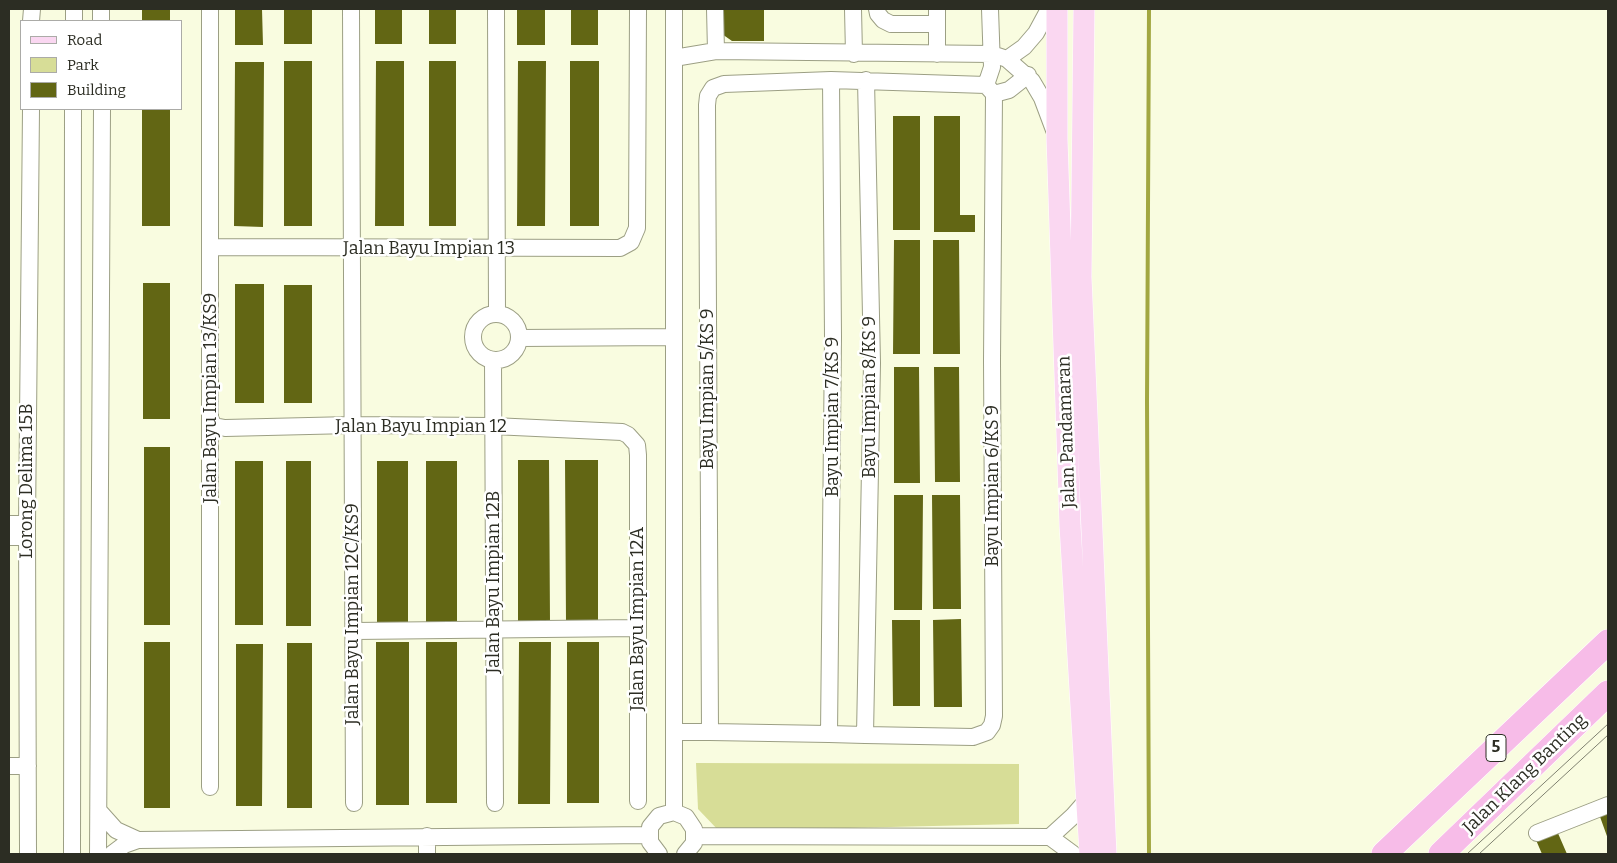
<!DOCTYPE html>
<style>
body{margin:0}
#map{position:relative;width:1617px;height:863px;overflow:hidden;background:#f9fce0;font-family:Bitter,serif}
canvas{display:block}
.frame{position:absolute;inset:0;border:10px solid #2c2d23;pointer-events:none}
.legend{position:absolute;left:20px;top:20px;width:162px;height:90px;box-sizing:border-box;background:#fff;border:1px solid #ababa7;margin:0;padding:6px 9px;list-style:none;font-size:15px;color:#2c2d23}
.legend li{display:flex;align-items:center;gap:10px;height:25px}
.legend b{width:25px;border:1px solid #ababa7}
</style>
<div id="map">
<canvas width="1617" height="863"></canvas>
<div class="frame"></div>
<ul class="legend">
<li><b style="height:6px;background:#fad7f1"></b>Road</li>
<li><b style="height:14px;background:#d7dd97"></b>Park</li>
<li><b style="height:14px;background:#626614"></b>Building</li>
</ul>
</div>
<script>
const ctx = document.querySelector('canvas').getContext('2d');
ctx.lineJoin = 'round';
function fill(path, color) { ctx.fillStyle = color; ctx.fill(path, 'evenodd'); }
const toPath = rows => new Path2D(rows.map(r => 'M' + r).join(''));
function stroke(path, color, width, dash) { ctx.strokeStyle = color; ctx.lineWidth = width; ctx.lineCap = dash ? 'butt' : 'round'; ctx.setLineDash(dash || []); ctx.stroke(path); }
function write(font, color, halo, rows, align = 'center') {
  ctx.font = font + ' Bitter,serif'; ctx.lineWidth = 5; ctx.setLineDash([]); ctx.textBaseline = 'middle'; ctx.strokeStyle = halo; ctx.fillStyle = color; for (const [text, x, y, turn = 0] of rows) {
    ctx.save(); ctx.translate(x, y); ctx.rotate((+turn || 0) * Math.PI / 180); ctx.textAlign = isNaN(turn) ? turn : align; if (halo) ctx.strokeText(text, 0, 0); ctx.fillText(text, 0, 0); ctx.restore();
  }
}
const green = toPath([
 [696,763,1019,764,1019,824,719,831,698,809]
]);
const stream = toPath([
 [1149,9,1147,401,1149,854]
]);
const building = toPath([
 [142,9,170,9,170,21,142,21],
 [235,9,262,9,263,45,235,45],
 [284,9,312,9,312,44,284,44],
 [375,9,402,9,402,44,375,44],
 [429,9,456,9,456,44,429,44],
 [517,9,545,9,545,45,517,45],
 [571,9,598,9,598,45,571,45],
 [722,9,764,9,764,41,732,41,722,34],
 [284,61,312,61,312,226,284,226],
 [376,61,404,61,404,226,375,226],
 [429,61,456,61,456,226,429,226],
 [518,61,546,61,545,226,517,226],
 [570,61,599,61,599,226,570,226],
 [235,62,264,62,263,227,234,226],
 [142,109,170,109,170,226,142,226],
 [893,116,920,116,920,230,893,230],
 [934,116,960,116,960,215,975,215,975,232,934,232],
 [894,240,920,240,920,354,893,354],
 [933,240,959,240,960,354,933,354],
 [143,283,170,283,170,419,143,419],
 [235,284,264,284,264,403,235,403],
 [284,285,312,285,312,403,284,403],
 [894,367,919,367,920,483,894,483],
 [934,367,959,367,960,482,935,482],
 [144,447,170,447,170,625,144,625],
 [518,460,549,460,550,622,518,622],
 [565,460,598,460,598,623,566,623],
 [235,461,263,461,263,625,235,625],
 [286,461,311,461,311,626,286,626],
 [377,461,408,461,408,626,377,626],
 [426,461,457,461,457,625,426,625],
 [894,495,923,495,922,610,894,610],
 [932,495,960,495,961,609,933,609],
 [961,619,962,707,934,707,933,620],
 [892,620,920,620,920,706,893,706],
 [144,642,170,642,170,808,144,808],
 [376,642,409,642,409,805,376,805],
 [426,642,457,642,457,803,426,803],
 [519,642,551,642,550,804,518,804],
 [567,642,599,642,599,803,567,803],
 [287,643,312,643,312,808,287,808],
 [236,644,263,644,262,806,236,806],
 [1608,811,1608,839,1599,814],
 [1557,831,1567,854,1542,854,1536,840]
]);
const minor = toPath([
 [101,9,101,21],
 [210,9,210,787],
 [351,9,354,803],
 [496,9,497,314],
 [674,9,674,812],
 [715,9,716,51],
 [853,9,854,54],
 [877,9,878,14,883,20,891,24,937,24],
 [1049,9,1036,33,1024,47,1007,59,1032,81,1042,98,1054,130],
 [31,21,32,9],
 [74,21,74,9],
 [937,54,937,9],
 [674,58,716,51,992,54,1007,59],
 [831,80,833,337,829,734,710,732,707,105,708,96,713,88,724,84,831,80,986,85,994,94,1009,90,1028,75],
 [866,80,872,363,865,735,973,737,987,732,992,725,994,716,992,360,994,94],
 [986,85,992,67,990,9],
 [211,247,620,248,631,242,637,228,638,9],
 '473 337a23 23 0 1 1 46 0a23 23 0 1 1-46 0Z',
 [519,338,674,337],
 [493,361,495,803],
 [211,420,214,426,225,428,351,425,493,426,622,432,628,435,637,445,638,455,638,801],
 [9,524,27,524],
 [9,537,27,537],
 [354,631,638,628],
 [674,732,710,732],
 [829,734,865,735],
 [9,766,28,766],
 [99,811,116,830,138,840,649,835],
 [1537,833,1608,805],
 [427,836,427,854],
 [695,836,1050,837,1073,854],
 [1050,837,1073,816,1087,800],
 [28,854,27,524,31,109],
 [72,854,73,109],
 [98,854,102,109],
 [112,854,124,845,138,840],
 [659,854,650,842,650,827,659,816,674,812,686,817,694,829,694,843,685,854]
]);
const major = toPath([
 [1057,9,1057,139,1070,526,1090,854],
 [1084,9,1081,277,1106,854]
]);
const highway = toPath([
 [1384,854,1608,642],
 [1441,854,1608,693]
]);
const tram = toPath([
 [1467,854,1608,724],
 [1479,854,1608,735]
]);
const shields = [
 [1496,748,20]
];
const shieldNames = [
 ["5",1496,748]
];
const streetNames = [
 ["Jalan Bayu Impian 13",429,249],
 ["Bayu Impian 5/KS 9",708,389,-90],
 ["Bayu Impian 8/KS 9",870,397,-90],
 ["Jalan Bayu Impian 13/KS9",211,398,-90],
 ["Bayu Impian 7/KS 9",833,417,-90],
 ["Jalan Bayu Impian 12",421,427],
 ["Jalan Pandamaran",1067,432,-92],
 ["Lorong Delima 15B",27,481,-90],
 ["Bayu Impian 6/KS 9",993,486,-90],
 ["Jalan Bayu Impian 12B",494,582,-90],
 ["Jalan Bayu Impian 12C/KS9",353,614,-90],
 ["Jalan Bayu Impian 12A",638,619,-90],
 ["Jalan Klang Banting",1525,774,-44]
];
fill(green, '#d7dd97');
stroke(stream, '#a2a741', 4);
fill(building, '#626614');
stroke(minor, '#9c9f84', 18);
stroke(major, '#fff', 22);
stroke(highway, '#fff', 26);
stroke(minor, '#fff', 16);
stroke(major, '#fad7f1', 21);
stroke(highway, '#f7bce8', 25);
stroke(tram, '#7f8170', 1);
for (const [x, y, w] of shields) { const box = new Path2D(); box.roundRect(x - w / 2, y - 13.5, w, 27, 4); ctx.fillStyle = '#fff'; ctx.fill(box); stroke(box, '#2c2d23', 1); }
write('bold 16px', '#2c2d23', null, shieldNames);
write('18px', '#2c2d23', '#fff', streetNames);
</script>
